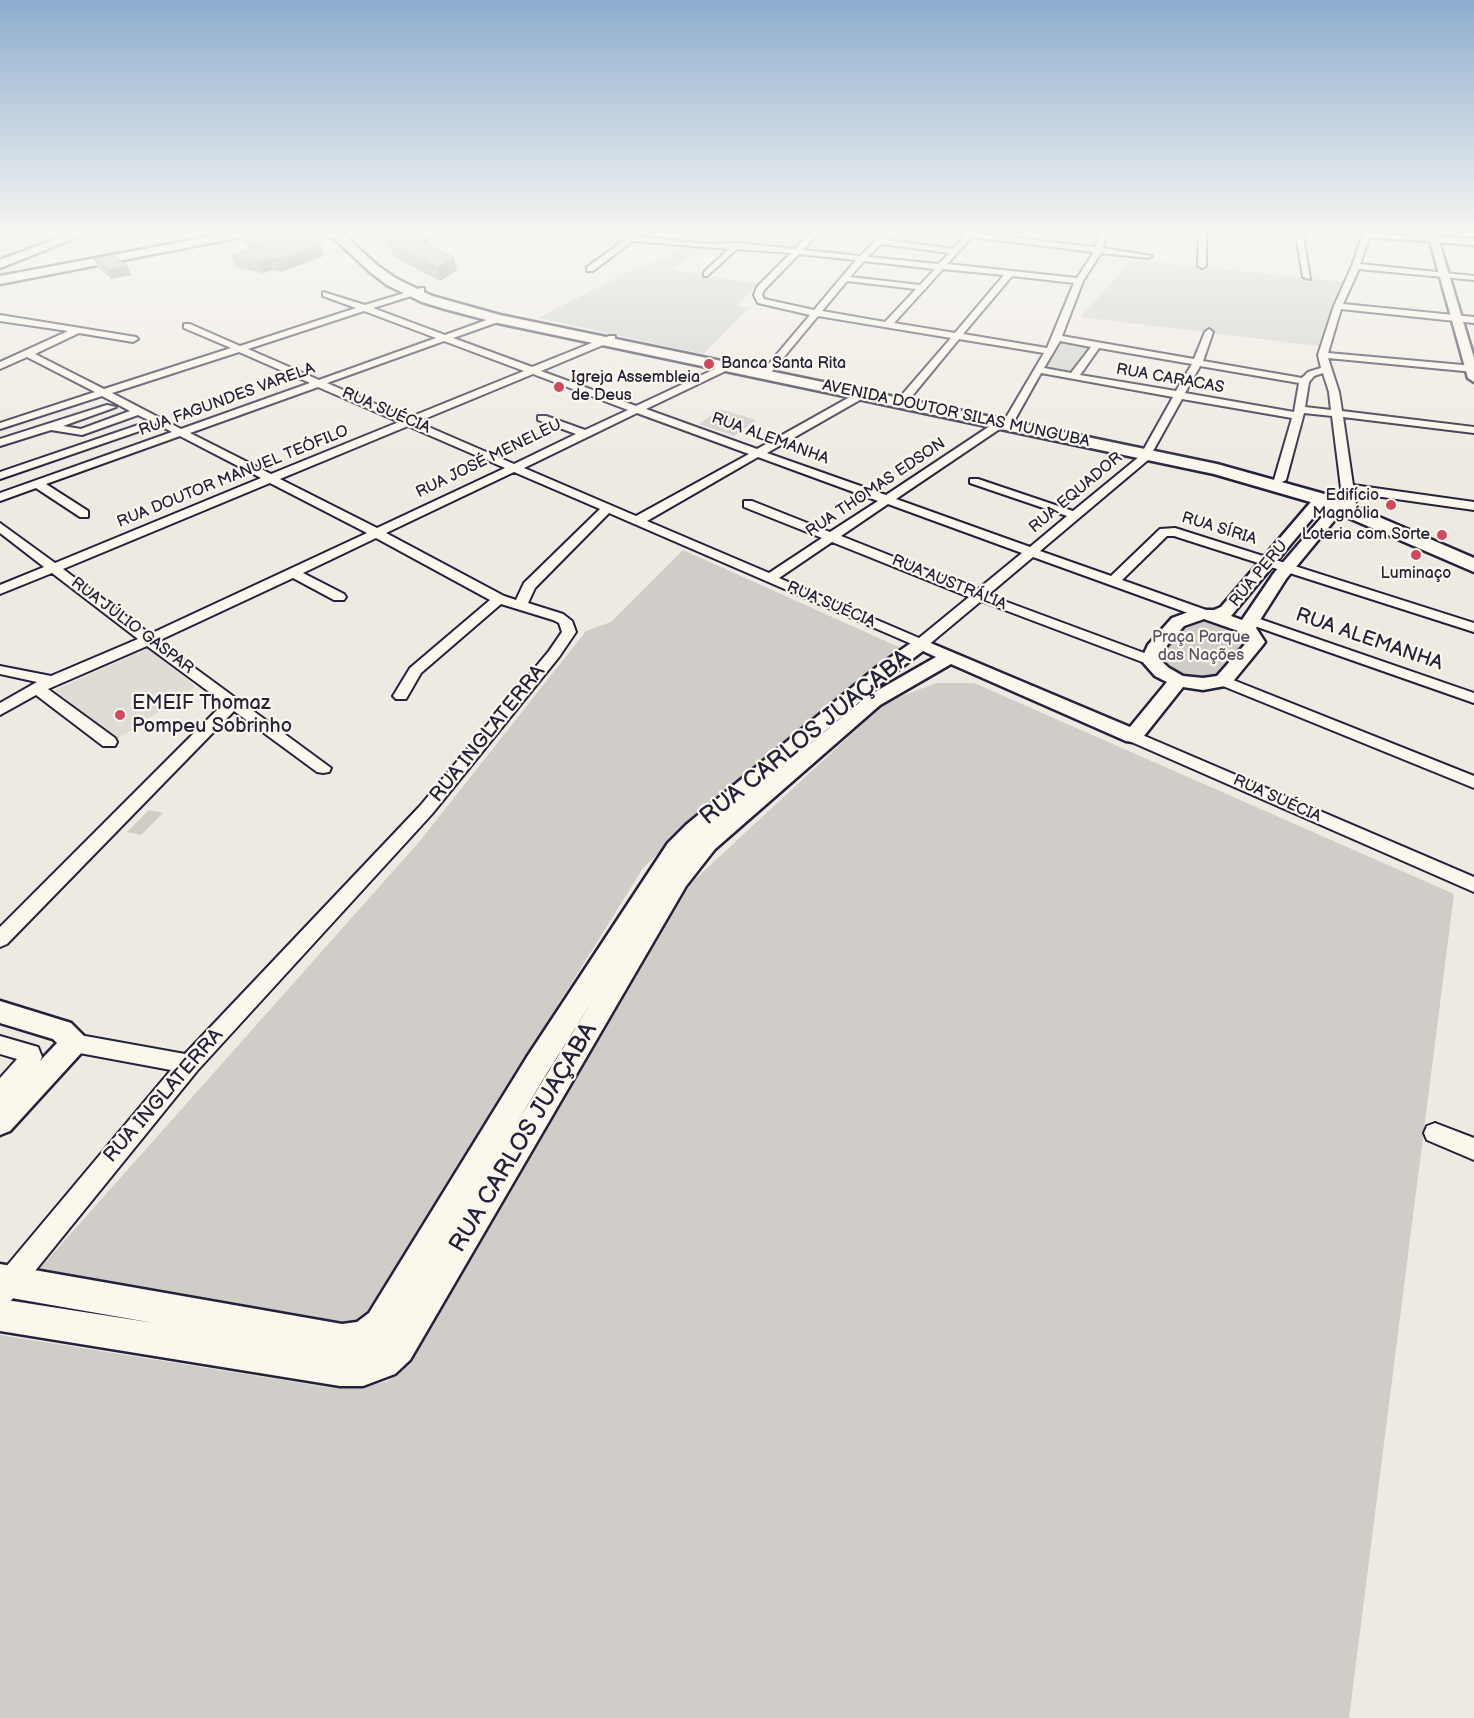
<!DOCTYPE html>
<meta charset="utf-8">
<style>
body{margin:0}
canvas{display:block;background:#eeeae2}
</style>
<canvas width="1474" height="1718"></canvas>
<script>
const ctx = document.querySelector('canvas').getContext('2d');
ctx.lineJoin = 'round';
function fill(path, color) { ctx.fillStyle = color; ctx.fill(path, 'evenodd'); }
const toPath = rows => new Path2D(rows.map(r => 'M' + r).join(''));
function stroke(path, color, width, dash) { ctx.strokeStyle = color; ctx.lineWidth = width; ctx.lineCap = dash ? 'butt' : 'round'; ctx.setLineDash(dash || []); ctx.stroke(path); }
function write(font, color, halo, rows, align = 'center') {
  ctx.font = font + ' "Balsamiq Sans",sans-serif'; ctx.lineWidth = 4.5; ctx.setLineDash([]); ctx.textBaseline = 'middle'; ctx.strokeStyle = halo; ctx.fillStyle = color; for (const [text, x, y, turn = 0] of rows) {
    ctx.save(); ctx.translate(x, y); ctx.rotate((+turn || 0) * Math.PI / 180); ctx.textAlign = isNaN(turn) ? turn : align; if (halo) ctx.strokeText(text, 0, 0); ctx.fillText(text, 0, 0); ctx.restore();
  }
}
const built = toPath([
 [148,648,196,687,116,740,55,690]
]);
const green = toPath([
 [736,234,809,234,795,248,744,243,721,244],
 [682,245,702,247,670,270,757,284,736,306,749,308,703,354,538,318,640,266,666,259],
 [1132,260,1344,282,1319,346,1080,317],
 [1064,341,1092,347,1074,371,1048,369,1045,366,1059,342],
 [720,409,756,420,734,436,699,424],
 [683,550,901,648,701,812,643,868,358,1327,33,1276,419,842,586,631,611,622],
 [1199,618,1232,626,1244,638,1244,645,1223,672,1217,675,1194,677,1180,674,1170,670,1159,659,1158,654,1185,622],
 [936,683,974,683,1454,894,1349,1718,0,1718,0,1335,333,1388,364,1387,388,1381,412,1360,691,883,886,702],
 [149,810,163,813,141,835,127,832]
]);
const minor = toPath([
 [615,234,708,244,737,243,795,249,810,234,817,234,803,250,860,256,883,234,891,234,885,240,953,249,965,236,964,234,982,234,1095,247,1100,234,1106,234,1103,248,1152,256,1148,258,1101,253,1083,281,1062,336,1194,359,1205,332,1209,329,1213,332,1203,361,1302,378,1308,372,1321,368,1318,355,1334,306,1352,266,1363,234,1370,234,1360,264,1474,276,1474,280,1359,269,1343,304,1474,317,1474,323,1341,309,1328,353,1474,366,1474,372,1328,358,1339,392,1342,411,1474,427,1474,433,1343,417,1353,485,1474,502,1474,510,1354,493,1356,504,1354,507,1346,507,1341,488,1332,416,1304,413,1286,480,1280,483,1276,482,1274,480,1292,418,1182,399,1148,460,1040,551,1111,576,1160,529,1175,528,1474,623,1474,632,1174,536,1167,536,1122,580,1209,611,1211,614,1209,617,1199,617,1033,557,988,595,1155,657,1157,660,1155,663,1145,663,981,601,926,647,921,648,609,513,535,588,528,603,563,614,572,621,576,632,559,657,432,814,197,1071,9,1303,0,1307,0,1274,171,1070,74,1052,67,1049,63,1043,67,1037,74,1034,185,1054,420,806,549,651,562,632,559,623,553,620,501,604,421,673,406,699,396,699,393,696,410,668,490,600,376,538,303,573,344,594,346,597,344,600,334,600,293,578,158,641,331,768,329,772,323,773,317,772,234,711,7,944,0,947,0,927,224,703,147,646,48,689,115,738,117,742,115,746,103,746,36,695,0,715,0,703,37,682,0,674,0,666,51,676,138,639,52,573,0,594,0,585,44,567,0,533,0,523,55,563,261,478,180,436,46,484,88,511,88,517,80,517,36,488,0,501,0,493,172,432,155,423,154,426,0,479,0,472,150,421,138,415,82,435,51,430,0,446,0,439,107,405,116,407,63,426,81,429,130,411,102,396,0,429,0,423,95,392,27,357,0,369,0,362,68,331,0,321,0,315,136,337,138,339,133,342,79,333,35,354,104,389,231,348,184,328,184,324,190,324,240,346,356,308,323,296,323,292,365,305,421,288,424,288,424,292,373,308,445,335,495,317,501,317,501,321,453,338,532,367,609,336,615,336,615,340,541,371,636,406,732,361,738,361,738,365,646,409,757,449,857,393,865,393,865,397,767,453,886,495,996,422,1004,422,1004,426,896,499,1030,547,1067,516,970,483,970,479,978,479,1073,511,1140,456,1173,397,1041,373,1013,423,1005,423,1004,421,1044,353,959,339,908,401,904,402,899,399,900,397,951,338,818,316,768,376,762,376,762,372,810,315,758,303,754,295,757,287,791,253,737,249,707,276,704,276,704,272,729,249,633,241,593,271,587,271,587,267,626,239,615,234],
 [972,237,1094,252,1077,278,947,264,972,237],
 [881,244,950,253,938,264,868,257,881,244],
 [799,254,856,260,814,310,764,299,762,295,764,290,799,254],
 [864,261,935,269,920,285,850,277,864,261],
 [943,269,1004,275,955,333,894,323,943,269],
 [1012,276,1074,283,1047,348,963,334,1012,276],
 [847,281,916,289,885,322,822,311,847,281],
 [364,311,436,338,319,380,248,349,364,311],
 [444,341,524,371,408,418,327,383,444,341],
 [1060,341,1091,347,1071,373,1044,368,1060,341],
 [1099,348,1192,364,1176,391,1080,375,1099,348],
 [239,352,310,383,181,429,112,393,239,352],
 [1200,366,1299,383,1294,412,1185,393,1200,366],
 [1323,373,1329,392,1331,410,1305,407,1309,382,1314,376,1323,373],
 [533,374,628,410,585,430,546,416,538,416,538,420,576,434,514,464,417,422,533,374],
 [318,387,399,422,271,474,190,433,318,387],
 [637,413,749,454,636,516,524,468,637,413],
 [408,426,505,468,377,528,280,479,408,426],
 [758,457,878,501,830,532,752,501,744,501,744,507,822,538,769,573,647,521,758,457],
 [514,472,600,509,524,583,516,600,504,596,386,533,514,472],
 [270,483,367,533,150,634,63,569,270,483],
 [888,504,1022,553,977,590,841,536,888,504],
 [832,542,969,597,919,638,779,578,832,542],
 [1199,234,1206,234,1206,266,1202,268,1198,266,1199,234],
 [1296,234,1303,234,1310,279,1303,277,1296,234],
 [1251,616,1474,693,1474,703,1246,623,1244,620,1251,616],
 [1223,676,1474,776,1474,788,1218,684,1216,681,1218,678,1223,676],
 [1133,731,1474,877,1474,892,1127,740,1125,736,1133,731],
 [0,1036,38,1047,42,1057,35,1071,8,1100,0,1103,0,1078,17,1059,0,1054,0,1036],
 [1435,1123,1474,1138,1474,1160,1427,1140,1424,1133,1427,1126,1435,1123]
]);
const tertiary = toPath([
 [1362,234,1428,236,1428,234,1436,234,1437,237,1474,239,1474,245,1439,242,1474,358,1474,382,1468,378,1430,241,1366,237,1362,234],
 [1321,495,1328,499,1326,502,1231,616,1242,620,1274,573,1333,504,1343,504,1345,507,1343,510,1286,579,1260,620,1256,628,1265,642,1262,646,1230,685,1203,690,1183,687,1140,741,1133,742,1126,741,951,664,880,705,715,849,686,886,410,1360,395,1374,363,1386,340,1386,0,1331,0,1299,154,1323,0,1296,0,1264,342,1324,357,1322,369,1313,527,1057,668,843,686,825,877,667,915,640,921,639,1130,727,1167,682,1155,676,1141,660,1148,645,1172,618,1194,610,1214,610,1221,607,1316,496,1321,495],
 [1204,619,1241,632,1247,642,1217,676,1203,678,1183,676,1169,668,1159,659,1163,650,1184,626,1204,619],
 [923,651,936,657,866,697,792,759,891,675,923,651],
 [593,1000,516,1124,547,1073,593,1000],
 [0,1001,71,1023,83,1035,87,1043,83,1051,10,1131,0,1135,0,1103,57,1043,53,1039,0,1023,0,1001]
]);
const primary = toPath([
 [69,234,85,234,0,268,0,260,69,234],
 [225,234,247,234,241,237,0,284,0,276,225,234],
 [319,234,344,235,378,266,397,279,432,296,500,315,1217,464,1328,495,1474,558,1474,572,1314,503,1214,474,498,323,445,309,422,302,387,285,370,272,336,240,319,234]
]);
const wall = toPath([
 [236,234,280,234,324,256,280,272,272,270,263,273,235,267,232,256,251,249,238,240],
 [377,235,430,242,424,243,457,270,440,281,392,256,390,245,378,239],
 [94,259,127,266,131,275,111,279,98,267]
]);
const shadedWall = toPath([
 [430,238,430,242,398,248,395,245],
 [321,245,324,256,280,272,277,260],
 [454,258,457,270,440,281,437,268],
 [269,259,272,270,263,273,260,262],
 [127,266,131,275,111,279,108,270]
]);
const building = toPath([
 [241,234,280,234,286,237,297,234,310,234,321,245,277,260,269,259,260,262,232,256,260,246,241,234],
 [385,234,422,234,430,238,418,240,414,238,392,243,377,235,385,234],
 [414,238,454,258,437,268,389,244,414,238],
 [113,255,127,266,108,270,94,259,113,255]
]);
const markers = [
 [709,364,6,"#d1495b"],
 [559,387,6,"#d1495b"],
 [1391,505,6,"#d1495b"],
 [1442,535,6,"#d1495b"],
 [1416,555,6,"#d1495b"],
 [120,715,6,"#d1495b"]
];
const farPoinames = [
 ["Banca Santa Rita",721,364],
 ["Igreja Assembleia",571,378],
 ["de Deus",571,396],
 ["Edifício",1379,496,"right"],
 ["Magnólia",1379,514,"right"],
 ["Loteria com Sorte",1430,535,"right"],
 ["Luminaço",1416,574,"center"]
];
const farStreetnames = [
 ["RUA CARACAS",1170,379,10],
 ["RUA FAGUNDES VARELA",227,400,-20],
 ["RUA SUÉCIA",386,411,23],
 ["AVENIDA DOUTOR SILAS MUNGUBA",956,414,12],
 ["RUA ALEMANHA",770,439,20],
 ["RUA JOSÉ MENELEU",489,459,-26],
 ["RUA DOUTOR MANUEL TEÓFILO",233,477,-22],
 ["RUA THOMAS EDSON",876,488,-34],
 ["RUA EQUADOR",1076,493,-40],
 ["RUA SÍRIA",1219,529,17],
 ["RUA PERU",1259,574,-50],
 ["RUA AUSTRÁLIA",949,583,22],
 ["RUA SUÉCIA",831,605,23],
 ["RUA JÚLIO GASPAR",132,626,37],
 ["RUA SUÉCIA",1277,799,24]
];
const farParknames = [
 ["Praça Parque",1201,638],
 ["das Nações",1201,656]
];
const streetNames = [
 ["RUA ALEMANHA",1369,640,19],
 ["RUA INGLATERRA",488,734,-51],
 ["RUA INGLATERRA",164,1096,-49]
];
const poiNames = [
 ["EMEIF Thomaz",132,704],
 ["Pompeu Sobrinho",132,727]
];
const nearStreetnames = [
 ["RUA CARLOS JUAÇABA",806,738,-39],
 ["RUA CARLOS JUAÇABA",524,1138,-59]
];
fill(built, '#dfdbd5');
fill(green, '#d0cdc9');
stroke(minor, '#22223b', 4);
stroke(tertiary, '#22223b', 5);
stroke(primary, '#22223b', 5);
fill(minor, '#fbf7ec');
fill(tertiary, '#fbf7ec');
fill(primary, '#fbf7ec');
fill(wall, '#a29e9e');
fill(shadedWall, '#848181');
fill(building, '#bcb8b8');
stroke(building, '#848181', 1.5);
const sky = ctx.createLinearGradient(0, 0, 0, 474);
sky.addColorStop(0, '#8dadce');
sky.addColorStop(0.49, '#f7f6f2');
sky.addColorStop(1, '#f7f6f200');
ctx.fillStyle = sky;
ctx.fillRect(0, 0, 1474, 474);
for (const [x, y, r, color] of markers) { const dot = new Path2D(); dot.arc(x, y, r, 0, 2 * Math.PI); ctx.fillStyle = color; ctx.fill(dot); stroke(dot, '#fbf7ec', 2); }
write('16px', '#22223b', '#fbf7ec', farPoinames, 'left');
write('16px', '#22223b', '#fbf7ec', farStreetnames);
write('16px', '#565566', '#fbf7ec', farParknames);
write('20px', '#22223b', '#fbf7ec', streetNames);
write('20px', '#22223b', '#fbf7ec', poiNames, 'left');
write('24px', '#22223b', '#fbf7ec', nearStreetnames);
</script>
